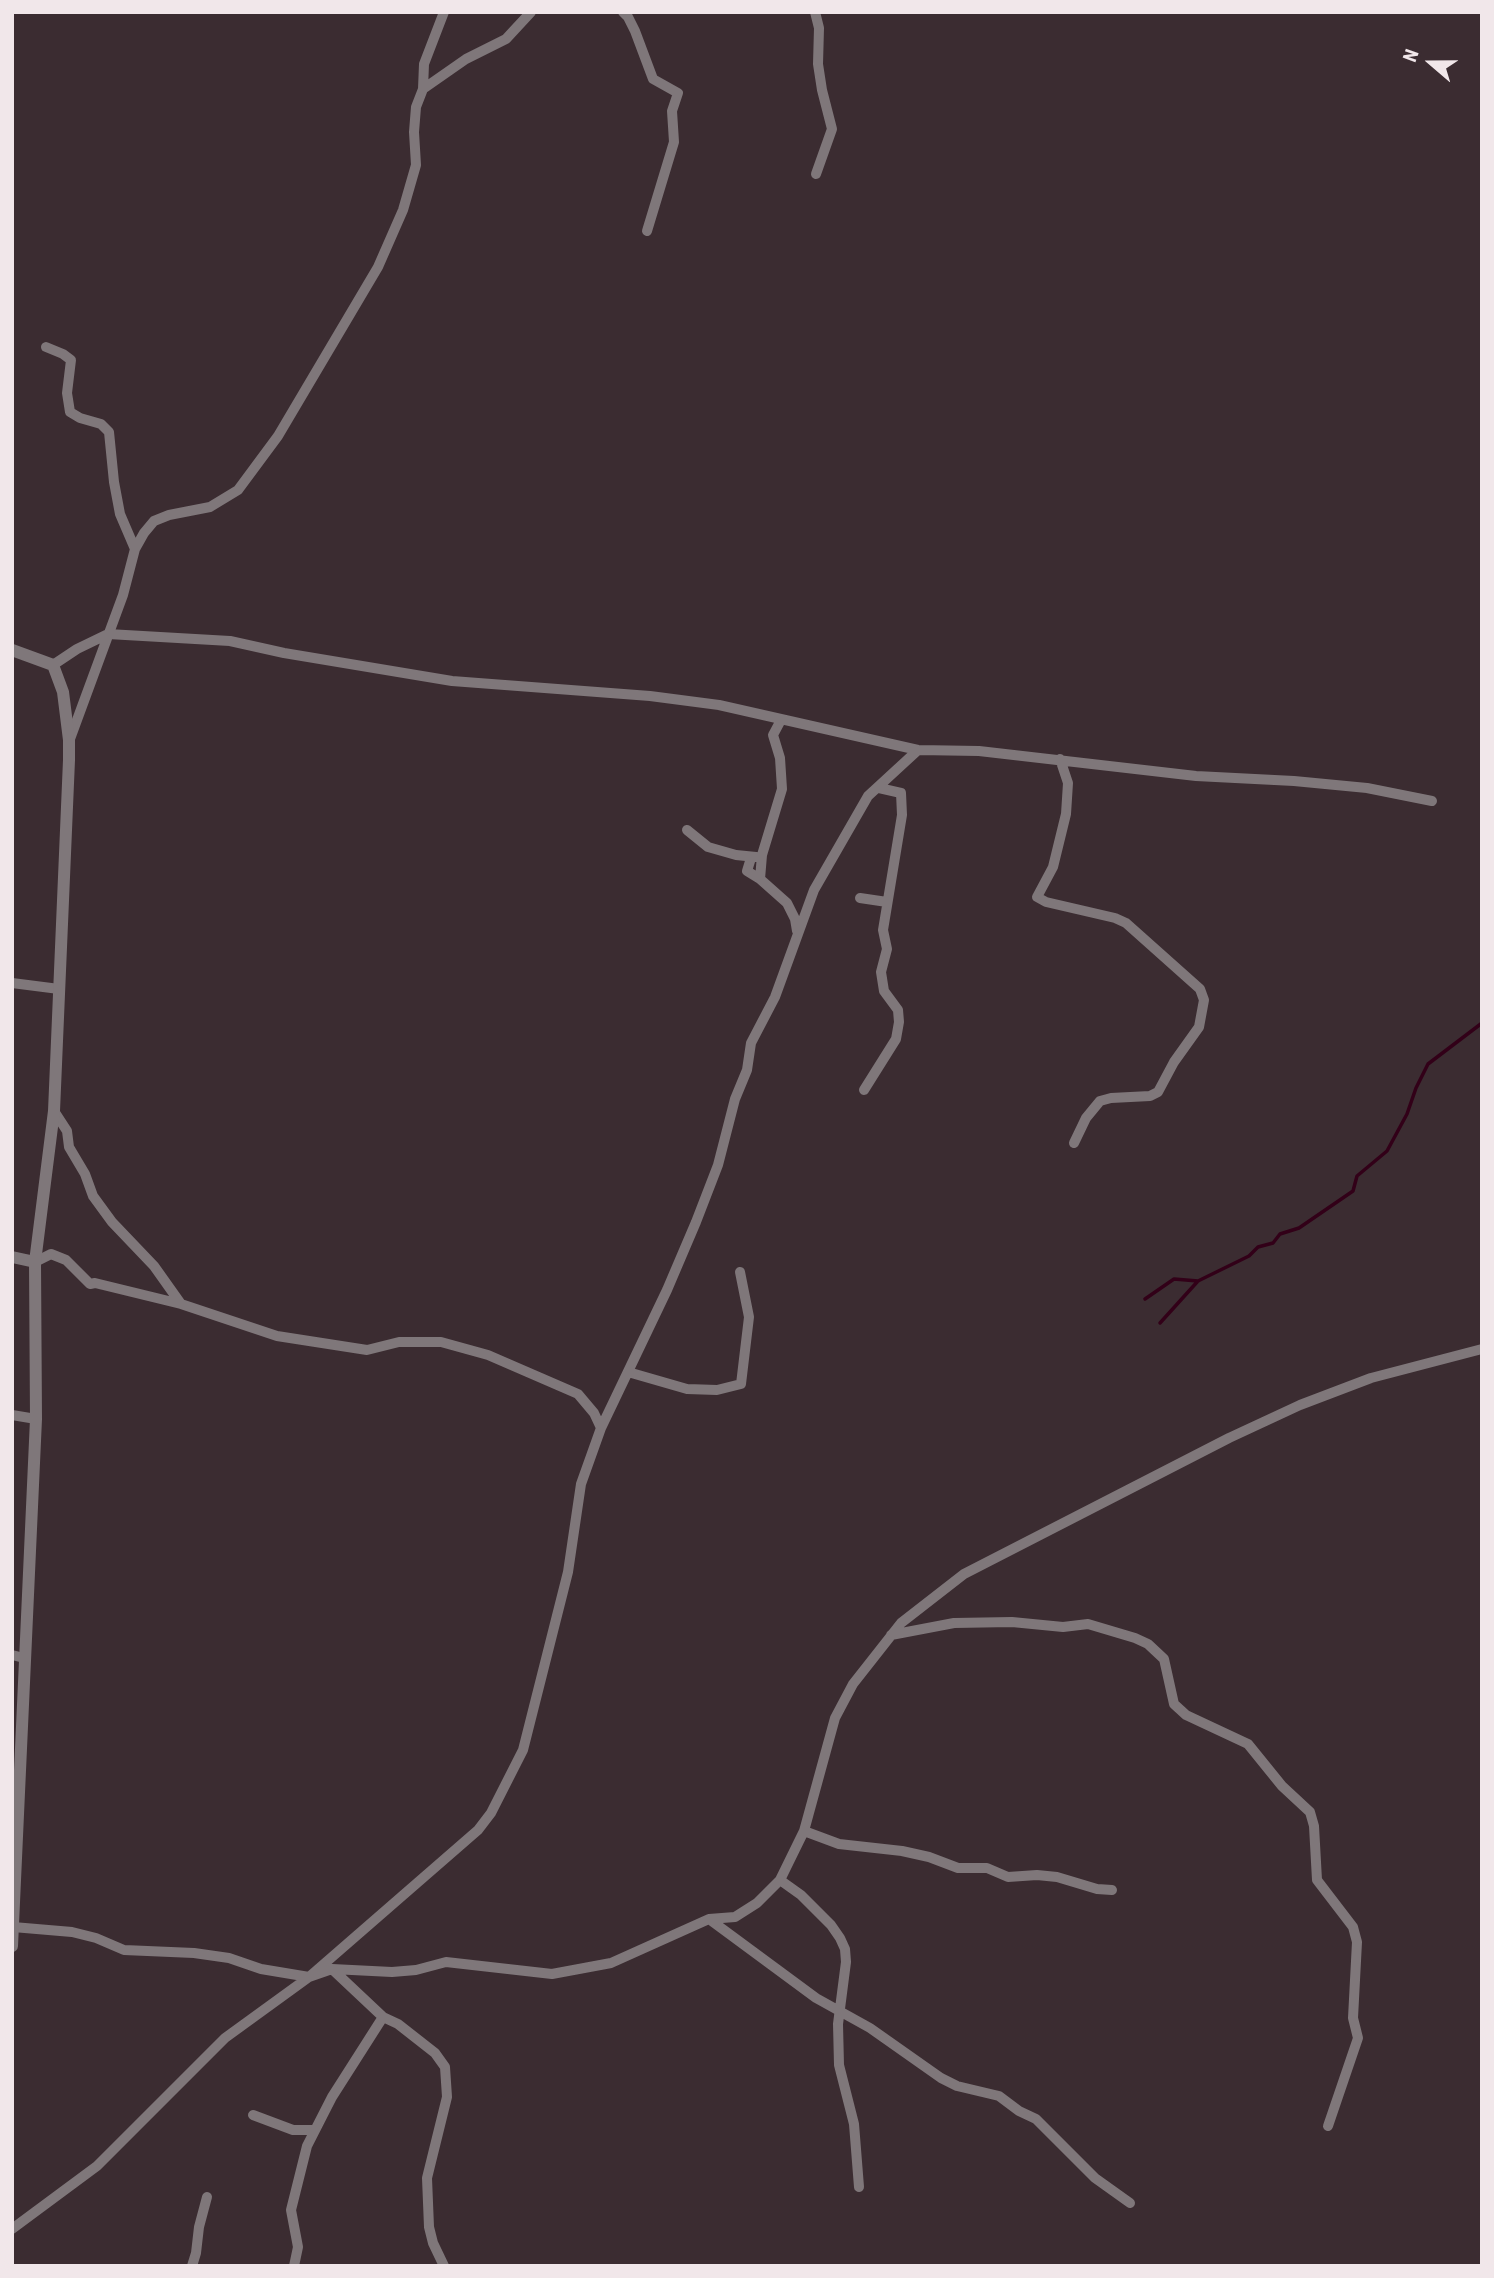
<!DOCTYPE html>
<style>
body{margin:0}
#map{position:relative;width:1494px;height:2278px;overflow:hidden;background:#3b2c31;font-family:"Roboto Condensed",sans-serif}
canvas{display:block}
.frame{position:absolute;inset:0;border:14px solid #f1e7ea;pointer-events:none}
.north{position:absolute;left:1396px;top:28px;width:70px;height:70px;-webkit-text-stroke:5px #3b2c31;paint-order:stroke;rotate:290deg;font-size:19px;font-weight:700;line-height:28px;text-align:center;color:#f1e7ea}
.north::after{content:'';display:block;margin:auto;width:24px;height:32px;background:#f1e7ea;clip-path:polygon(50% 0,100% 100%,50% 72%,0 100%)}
</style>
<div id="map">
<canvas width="1494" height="2278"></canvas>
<div class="frame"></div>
<div class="north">N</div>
</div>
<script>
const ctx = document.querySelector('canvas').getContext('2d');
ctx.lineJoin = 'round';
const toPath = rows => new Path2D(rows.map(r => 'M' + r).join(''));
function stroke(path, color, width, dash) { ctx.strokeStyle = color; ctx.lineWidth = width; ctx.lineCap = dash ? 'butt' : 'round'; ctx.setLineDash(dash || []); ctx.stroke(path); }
const stream = toPath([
 [1145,1299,1174,1279,1198,1281],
 [1160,1323,1198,1281,1249,1256,1258,1247,1273,1243,1280,1234,1299,1228,1353,1191,1357,1176,1387,1151,1407,1114,1416,1088,1428,1064,1482,1023]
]);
const minor = toPath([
 [623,12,628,17,635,31,653,79,678,93,672,111,674,142,647,231],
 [815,12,819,28,818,64,822,90,832,129,816,174],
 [423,89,424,64,444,12],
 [46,347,63,354,71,360,67,393,70,412,80,418,101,424,109,432,114,482,120,514,135,549],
 [53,665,77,649,108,634,230,641,284,653,452,681,650,696,719,705,918,750,979,751,1196,776,1294,781,1367,788,1432,801],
 [70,739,123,595,135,549,144,533,154,521,169,515,210,507,238,490,278,436,378,267,403,210,416,165,414,132,416,107,423,89,466,59,506,39,531,12],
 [1060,759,1068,783,1066,814,1053,867,1037,897,1046,902,1115,918,1126,923,1200,989,1204,1000,1199,1027,1174,1062,1158,1092,1150,1096,1111,1098,1100,1101,1086,1118,1074,1143],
 [687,830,708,847,736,855,756,857],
 [751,858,747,871,760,879,762,855,782,789,780,758,773,735,781,720],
 [760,879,787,903,795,919,797,931],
 [860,898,887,902],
 [12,983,59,989],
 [864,1090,896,1039,899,1022,898,1010,884,991,881,972,887,949,883,930,902,815,901,793,879,788],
 [54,1111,67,1131,69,1147,85,1174,93,1196,112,1222,154,1266,181,1304],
 [628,1372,687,1389,717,1390,741,1384,749,1317,740,1272],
 [12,1415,36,1419],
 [601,1428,667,1290,696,1222,718,1165,735,1099,747,1070,751,1043,775,997,814,890,868,796,918,750],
 [891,1635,954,1623,1012,1622,1063,1627,1088,1624,1135,1638,1148,1644,1164,1659,1174,1704,1186,1715,1248,1744,1282,1786,1310,1812,1314,1826,1317,1880,1353,1927,1357,1942,1353,2018,1358,2038,1328,2126],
 [12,1655,24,1658],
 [804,1831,839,1844,902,1851,929,1857,958,1868,987,1868,1008,1877,1037,1875,1057,1877,1097,1889,1112,1890],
 [780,1880,801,1895,831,1925,840,1938,845,1949,846,1962,838,2024,839,2065,854,2124,859,2187],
 [709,1919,816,1998,870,2028,941,2078,957,2086,999,2096,1019,2111,1036,2119,1095,2178,1130,2203],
 [13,1927,72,1932,96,1938,124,1950,194,1953,229,1958,261,1969,309,1977,332,1969,392,1972,416,1970,446,1962,552,1974,611,1963,709,1919,735,1917,757,1903,780,1880,804,1831,835,1718,853,1684,901,1623,964,1574,1229,1438,1300,1405,1371,1378,1482,1349],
 [332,1969,383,2017,398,2024,435,2053,445,2067,447,2097,427,2178,429,2227,433,2243,444,2266],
 [253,2115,293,2130,315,2130],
 [12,2229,97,2166,225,2038,309,1977,478,1830,491,1813,523,1750,568,1572,581,1484,601,1428,594,1413,578,1394,488,1355,441,1342,399,1342,367,1350,277,1336,181,1304,95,1283,90,1284,66,1260,51,1254,35,1262],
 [192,2266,196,2253,199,2227,207,2197],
 [294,2266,298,2247,291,2210,307,2146,332,2097,383,2017]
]);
const tertiary = toPath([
 [12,650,53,665,63,692,69,740,69,760,54,1111,35,1262,36,1419,12,1946],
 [12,1257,35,1262]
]);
stroke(stream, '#320018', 3.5);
stroke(minor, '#7f777a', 10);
stroke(tertiary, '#7f777a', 12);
</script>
